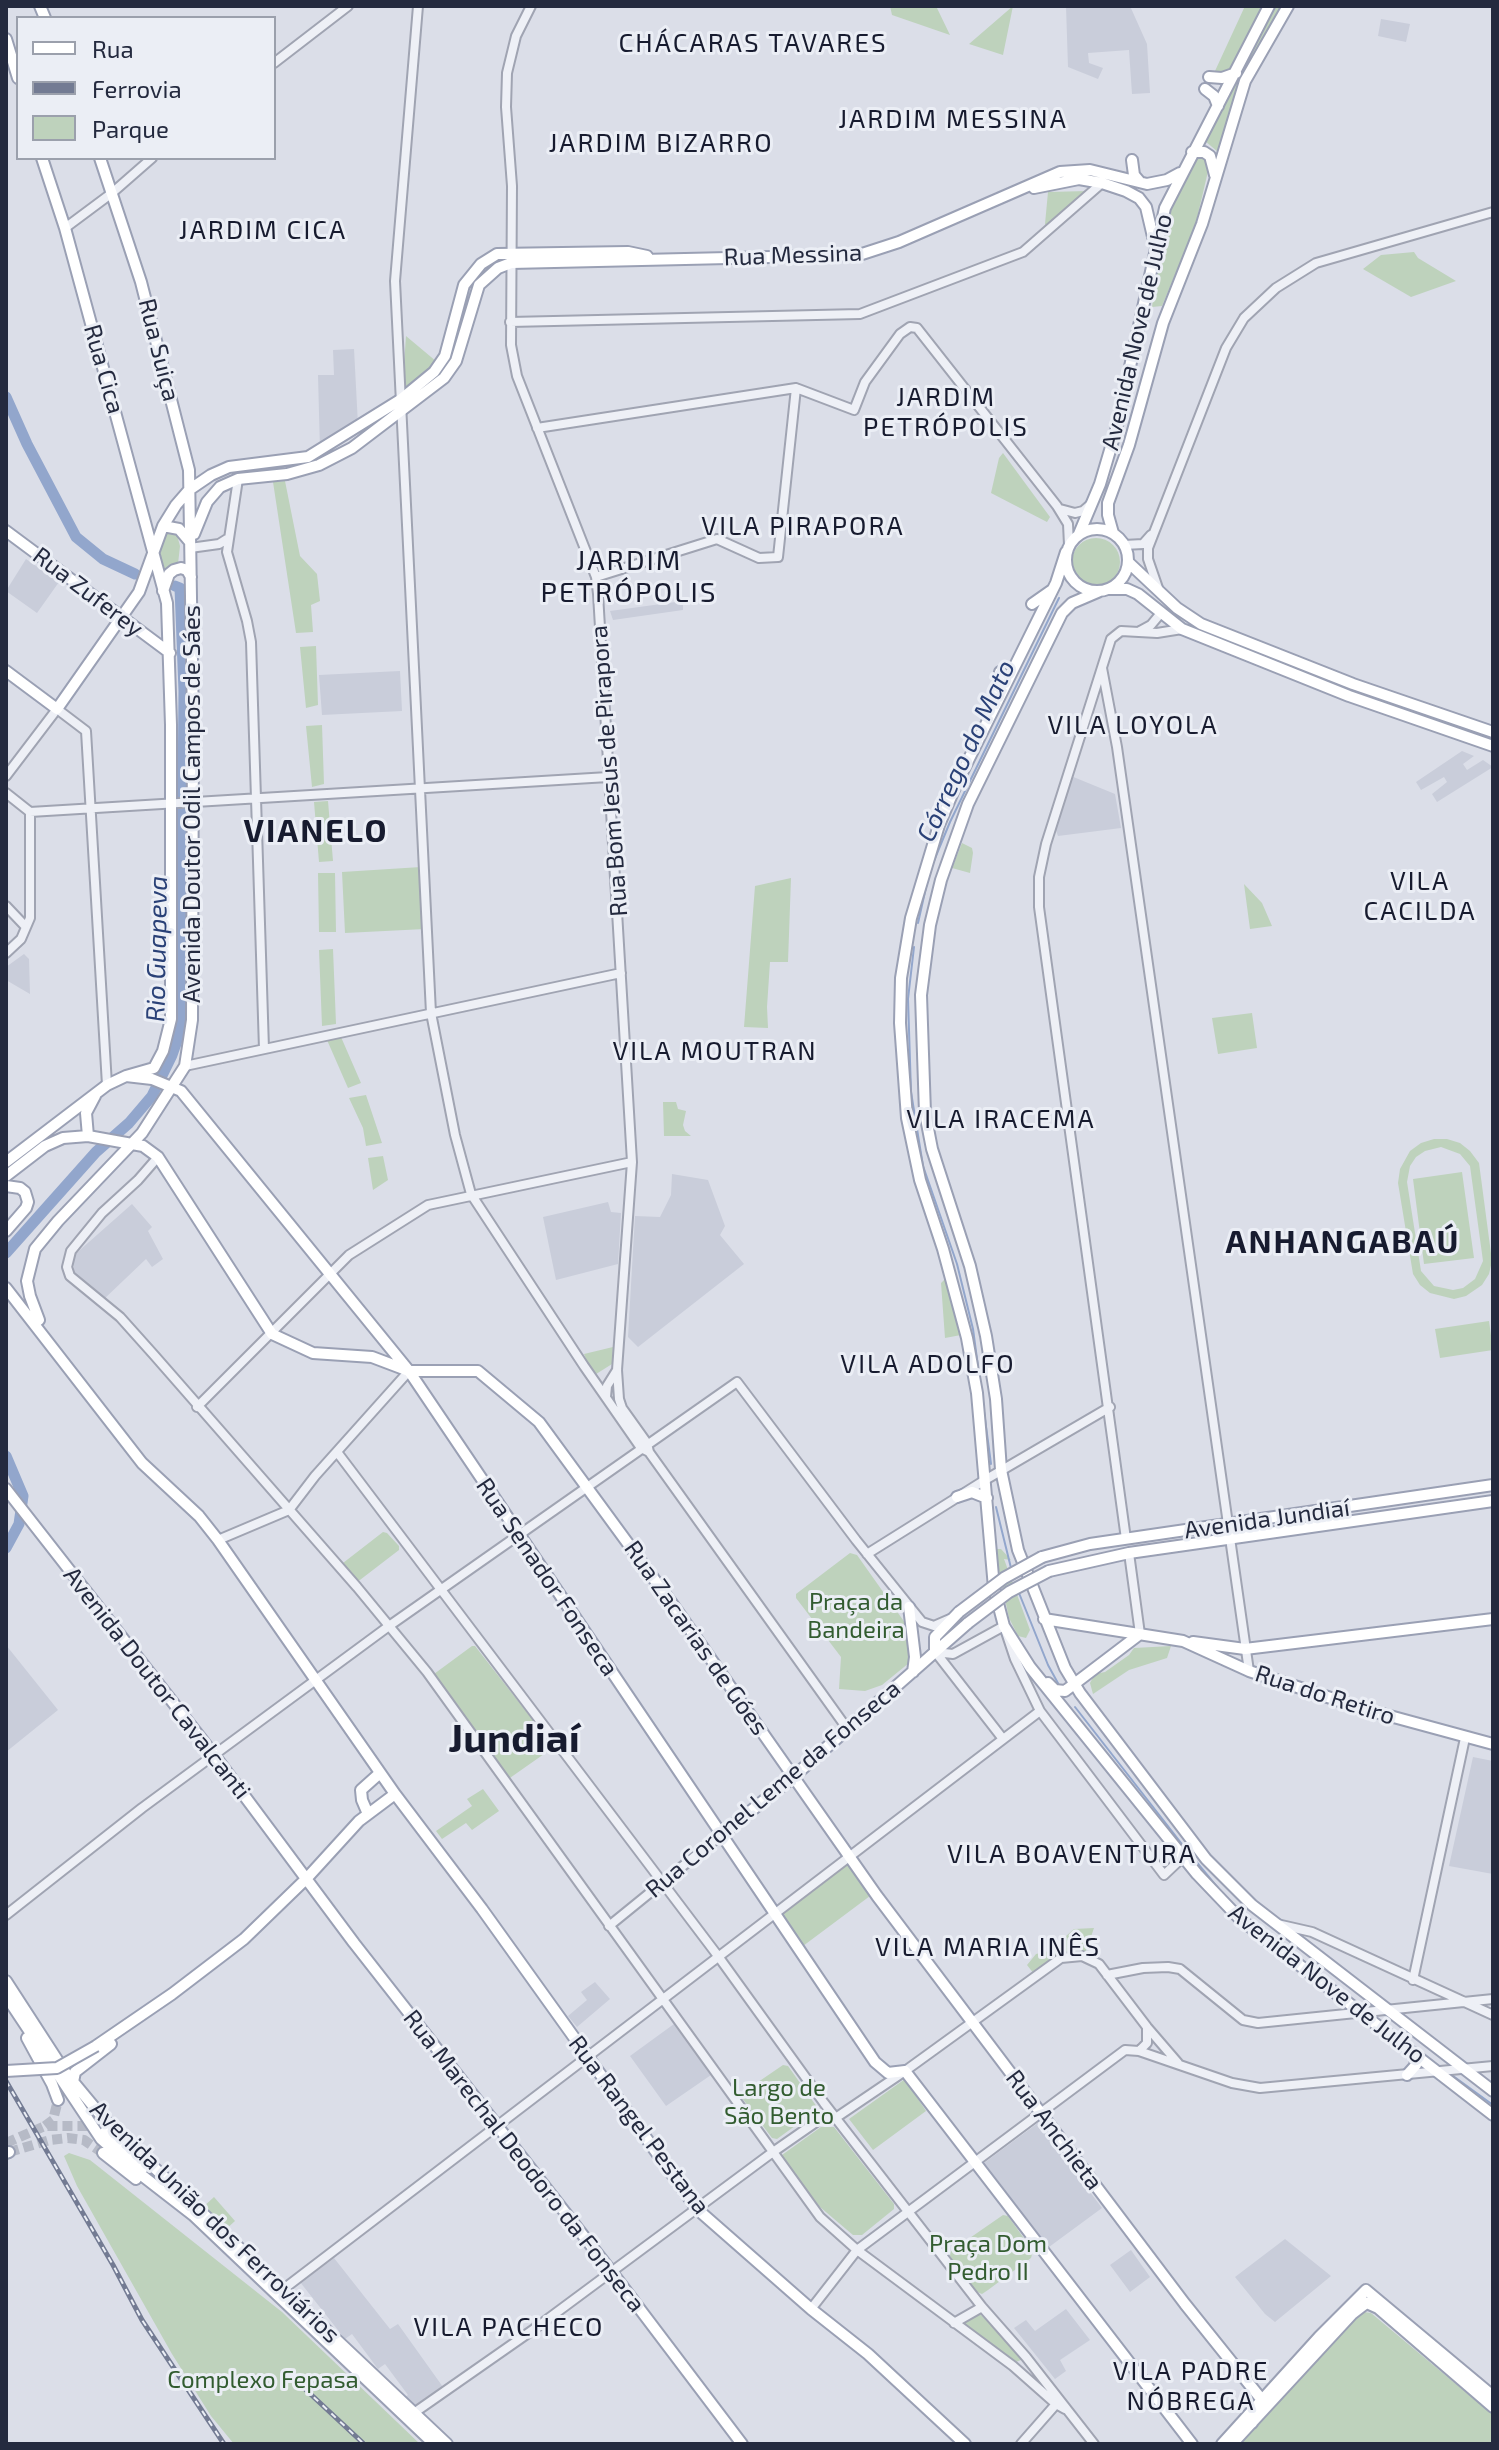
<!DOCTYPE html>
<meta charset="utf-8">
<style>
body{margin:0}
#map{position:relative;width:1499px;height:2450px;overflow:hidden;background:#dbdee8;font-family:"Exo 2",sans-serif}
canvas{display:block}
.frame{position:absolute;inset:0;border:8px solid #242a3f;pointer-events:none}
.legend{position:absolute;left:16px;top:16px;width:260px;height:144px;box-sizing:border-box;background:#ebeef5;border:2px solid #9ba0ac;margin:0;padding:10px 14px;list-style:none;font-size:24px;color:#242a3f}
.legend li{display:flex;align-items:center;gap:16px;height:40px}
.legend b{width:40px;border:2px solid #9ba0ac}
</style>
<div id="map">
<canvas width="1499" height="2450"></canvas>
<div class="frame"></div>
<ul class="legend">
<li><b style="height:10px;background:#fff"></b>Rua</li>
<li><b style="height:10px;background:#737b93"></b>Ferrovia</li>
<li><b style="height:22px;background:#bed2bc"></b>Parque</li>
</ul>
</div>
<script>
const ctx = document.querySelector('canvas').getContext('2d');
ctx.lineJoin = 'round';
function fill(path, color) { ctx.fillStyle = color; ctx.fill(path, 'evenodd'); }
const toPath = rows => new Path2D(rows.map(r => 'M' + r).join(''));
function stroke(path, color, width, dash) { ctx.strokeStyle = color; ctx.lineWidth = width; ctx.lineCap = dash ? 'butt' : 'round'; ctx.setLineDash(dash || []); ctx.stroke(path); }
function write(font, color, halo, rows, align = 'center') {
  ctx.font = font + ' "Exo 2",sans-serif'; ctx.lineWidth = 6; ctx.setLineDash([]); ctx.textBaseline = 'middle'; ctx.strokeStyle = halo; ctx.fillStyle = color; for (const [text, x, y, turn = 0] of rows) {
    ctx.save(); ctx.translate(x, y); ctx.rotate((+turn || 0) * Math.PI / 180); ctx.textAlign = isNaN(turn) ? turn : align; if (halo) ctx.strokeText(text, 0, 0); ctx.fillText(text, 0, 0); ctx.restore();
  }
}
const built = toPath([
 [1066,6,1130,6,1147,44,1150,93,1132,94,1129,50,1088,53,1089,63,1103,68,1098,79,1068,67],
 [1381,19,1410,24,1406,42,1378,36],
 [354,349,358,425,320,450,318,375,334,375,333,350],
 [26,559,59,582,37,613,6,591],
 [683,601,683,610,613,620,610,611],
 [400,671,402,711,322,715,319,675],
 [1462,751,1474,756,1463,764,1467,770,1483,760,1493,767,1437,802,1432,794,1447,782,1444,777,1421,790,1416,782],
 [1071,776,1115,794,1121,828,1058,836,1055,828],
 [24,954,29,959,30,994,6,980,6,967],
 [672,1174,708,1180,725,1226,720,1235,744,1264,638,1347,628,1337,635,1216,660,1217,671,1195],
 [608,1202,611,1212,621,1213,618,1264,556,1280,543,1217],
 [132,1204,152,1227,148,1231,163,1259,152,1267,146,1259,103,1300,75,1276,72,1257],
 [6,1645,58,1710,6,1752],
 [1473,1757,1493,1761,1493,1874,1449,1866],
 [595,1982,610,1999,577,2027,568,2016,587,2000,581,1992],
 [674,2024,711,2075,666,2106,630,2056],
 [1038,2123,1102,2208,1049,2247,984,2163],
 [1285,2239,1331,2276,1275,2322,1265,2314,1235,2277],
 [1131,2250,1150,2277,1130,2292,1110,2265],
 [334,2258,390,2329,398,2324,443,2387,414,2409,403,2398,408,2395,385,2364,378,2369,352,2334,345,2339,300,2282],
 [1066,2309,1090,2340,1060,2360,1066,2371,1055,2379,1014,2328,1026,2320,1035,2331]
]);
const green = toPath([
 [890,6,936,6,950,35,892,15],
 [1013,6,1003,55,969,44],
 [1245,6,1264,6,1233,70,1218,74,1215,71],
 [1274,6,1285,6,1251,62,1234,97,1218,152,1205,141,1246,56],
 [1199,158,1204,159,1209,167,1195,227,1162,306,1152,307,1161,242,1158,231,1194,160],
 [1088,191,1048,228,1045,224,1048,192],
 [1414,252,1418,258,1456,281,1411,297,1363,269,1381,255],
 [406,336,437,362,409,387,406,386,403,379],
 [1003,453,1050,517,1047,522,991,493,999,458],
 [285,481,300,556,317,574,320,601,311,605,313,632,296,633,273,482],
 [168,532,177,535,180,546,178,564,166,572,163,571,157,551],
 '1072 562a24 24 0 1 1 48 0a24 24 0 1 1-48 0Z',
 [316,646,318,705,306,708,300,647],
 [322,725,324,784,312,787,306,726],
 [328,801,333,861,319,862,314,802],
 [962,843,972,848,973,853,970,873,952,868],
 [421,867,425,929,345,933,342,872],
 [318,873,335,873,336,932,319,932],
 [791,878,788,962,770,962,767,1007,768,1028,744,1027,755,886],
 [1244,884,1262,903,1272,926,1250,929],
 [333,949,336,1024,322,1026,319,950],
 [1252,1013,1257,1048,1218,1054,1212,1018],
 [341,1037,361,1083,348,1088,327,1040],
 [366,1095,382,1143,366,1146,363,1128,349,1098],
 [663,1102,676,1102,678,1109,686,1111,683,1125,685,1131,691,1136,664,1136],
 [1434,1139,1447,1139,1460,1143,1470,1151,1479,1163,1492,1261,1489,1274,1482,1285,1466,1296,1454,1299,1430,1293,1420,1285,1413,1274,1398,1183,1400,1169,1410,1151,1421,1143],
 [1441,1147,1460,1154,1470,1166,1483,1261,1475,1279,1463,1288,1453,1290,1434,1286,1421,1271,1407,1182,1410,1166,1416,1157,1425,1151],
 [383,1156,388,1180,373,1190,368,1158],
 [1462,1172,1474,1258,1424,1264,1413,1179],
 [946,1278,950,1283,961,1335,945,1338,941,1283],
 [1489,1321,1493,1350,1440,1358,1435,1329],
 [613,1347,612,1364,593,1376,584,1354],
 [383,1532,387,1533,399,1546,399,1550,356,1583,343,1568,343,1563],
 [997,1549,1001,1549,1011,1560,1004,1559,1030,1630,1026,1638,1018,1636,1009,1618,995,1551],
 [850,1553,857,1555,920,1644,920,1654,882,1685,865,1691,839,1689,841,1657,796,1598,796,1594],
 [472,1646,475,1646,554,1747,507,1780,434,1678,434,1674],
 [1171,1646,1167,1658,1129,1670,1093,1694,1090,1683,1095,1674,1105,1672,1129,1655,1134,1648],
 [483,1789,499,1811,472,1830,466,1823,442,1839,436,1831,472,1806,467,1799],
 [847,1864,870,1896,803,1946,781,1914],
 [1094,1928,1085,1954,1055,1957,1034,1974,1027,1965,1036,1954,1049,1951,1074,1929],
 [783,2065,788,2066,817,2107,817,2110,777,2139,772,2138,742,2098,742,2093],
 [905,2079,926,2111,873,2150,849,2119],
 [821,2127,834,2127,894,2204,894,2209,862,2235,853,2235,820,2207,782,2158,782,2155],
 [69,2153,90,2160,282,2312,420,2444,234,2444,211,2416,172,2354,77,2186,64,2156],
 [214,2197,235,2221,224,2231,202,2208],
 [1003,2215,1008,2216,1033,2251,1031,2258,988,2290,982,2294,977,2292,950,2256,951,2251],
 [1364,2312,1371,2313,1493,2415,1493,2444,1238,2444,1357,2316],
 [979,2313,1021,2356,1021,2360,1016,2362,1010,2360,961,2323]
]);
const stream = toPath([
 [931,868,950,822,1059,598],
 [918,923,929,874],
 [914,947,908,999,911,1092,923,1166,957,1264,973,1329,991,1464],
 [996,1507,1011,1568],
 [1019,1593,1048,1665,1059,1685],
 [1075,1707,1185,1848],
 [1189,1853,1218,1888],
 [1429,2059,1440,2067],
 [1449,2073,1493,2105]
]);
const river = toPath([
 [6,397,27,444,76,537,103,559,135,574],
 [6,1253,96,1152,129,1123,152,1096,172,1055,178,1038,181,1014,184,691,180,588,175,586],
 [6,1456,23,1496,19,1524,6,1548]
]);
const majorTunnel = toPath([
 [45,2126,53,2120,58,2100],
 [6,2143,45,2126,89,2126,99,2130],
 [9,2152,50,2140,68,2138,84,2140,103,2153]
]);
const minor = toPath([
 [418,6,395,281,431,1013,455,1135,471,1194,584,1366,641,1448,649,1452],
 [531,6,516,36,507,73,506,107,512,186,511,345,517,376,596,577,598,594,632,1162,617,1370,619,1399,622,1408,647,1443,649,1452,846,1727],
 [274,63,348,6],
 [65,228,112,193,152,158],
 [510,322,860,314,1023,252,1102,183],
 [537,428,796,388,854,410,865,382,900,334,910,327,917,328,1057,506,1068,524,1069,545],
 [238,479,227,552,247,621,251,642,264,1049],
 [1060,509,1075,513,1083,511,1091,504],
 [1124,545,1143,544,1151,535],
 [190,548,219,544,227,539],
 [596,577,717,539,759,558,778,557,796,388],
 [1158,588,1148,559,1148,548,1226,348,1244,318,1276,288,1316,263,1493,212],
 [1140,631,1151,625,1161,613],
 [1102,668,1117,747,1249,1671],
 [6,776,57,709,86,731,107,1085],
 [6,793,30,812],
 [30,812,608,777],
 [6,906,26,927],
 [6,953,21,939,30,918,30,812],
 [185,1066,621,973],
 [158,1157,138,1180,102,1213,71,1251,67,1267,70,1276,120,1317,154,1355,357,1587,427,1672,820,2217,857,2250,1013,2366,1056,2404,1065,2409],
 [606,1397,607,1386,617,1370],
 [197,1407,349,1255,428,1205,632,1162],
 [337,1452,718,1956,824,2103,982,2307,1026,2357,1094,2444],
 [1126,1539,1039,907,1039,877,1046,844,1111,639,1121,631,1157,633,1182,629],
 [218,1540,289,1510,315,1476,409,1371],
 [1129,1553,1140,1634],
 [867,1554,985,1480,1110,1407],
 [935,1652,953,1654,1004,1626,1015,1659,1040,1711,1164,1875,1183,1857,1192,1842],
 [937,1654,1003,1739],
 [6,1915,142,1808,389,1626,737,1382,856,1540,922,1622,934,1626,950,1619],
 [1277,1924,1312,1932,1493,2015],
 [609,1926,721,1835],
 [1107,1975,1143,1968,1168,1967,1180,1969,1243,2020,1258,2023,1493,1999],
 [1413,1980,1465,1738],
 [1139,2051,1147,2043,1147,2028],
 [281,2291,1040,1711],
 [811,2309,857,2250,1125,2050,1139,2051,1232,2083,1260,2088,1493,2066],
 [954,2323,982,2307],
 [411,2415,537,2327,773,2152,819,2120,837,2117,905,2071,1061,1958,1082,1956,1099,1964,1147,2027,1178,2063],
 [1021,2444,1057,2403]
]);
const major = toPath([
 [40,6,45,18],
 [6,39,18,78],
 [1209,77,1222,78,1236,73],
 [1205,89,1214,96,1218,106],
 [1192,152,1204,152,1210,156,1215,175],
 [1132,160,1134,175,1140,182],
 [1034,188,1079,179,1102,183,1126,191,1139,198,1146,207,1154,241],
 [163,526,179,529,190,542],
 '1066 560a31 31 0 1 1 62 0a31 31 0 1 1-62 0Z',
 [6,531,170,653],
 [1113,533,1108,515,1108,503,1129,445,1163,323,1202,224,1245,81,1288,6],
 [194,534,207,502,220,487,238,479,287,474,319,465,352,448,444,378,456,361,479,285,498,268,511,263,859,255,899,242,1060,172,1090,170,1147,184,1167,180,1180,173],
 [1079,534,1100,484,1116,430,1165,208,1269,6],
 [1066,552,1056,583,956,785,939,825,911,918,901,978,900,1023,907,1118,920,1180,943,1249,967,1338,977,1393,994,1588,1004,1626,1030,1667,1197,1874,1240,1919,1493,2115],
 [1128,562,1177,608,1201,624,1353,684,1493,732],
 [1109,589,1127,589,1138,594,1182,629,1349,696,1493,746],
 [163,591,169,574,174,570,181,568,187,570,191,577],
 [1100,591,1072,603,1062,613,968,804,941,880,930,925,921,995,925,1113,932,1149,970,1266,986,1336,996,1399,1001,1470,1018,1550,1065,1668,1080,1693,1206,1859,1252,1905,1493,2091],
 [1032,604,1052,590],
 [6,671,57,709,139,592,163,526,176,505,189,490,211,475,229,467,308,457,400,400,434,372,445,356,464,285,481,264,497,254,628,252,647,256],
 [995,702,1000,672],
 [126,1076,152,1079,181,1091,409,1371,875,2062,888,2073,905,2071,1192,2444],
 [88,1136,86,1113,95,1096],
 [6,1162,107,1085,126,1076,154,1068,163,1051,171,1019,171,725,167,603,65,228,42,158],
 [6,1176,45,1146,63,1138,88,1136,143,1146,158,1157,272,1334,313,1353,372,1357,409,1371,478,1371,539,1422,673,1605,877,1896,1185,2304,1262,2400,1263,2405,1252,2423],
 [6,1186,20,1188,25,1192,28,1202,26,1208,6,1231],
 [6,1288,142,1463,199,1516,218,1540,395,1794,482,1909,697,2209,811,2309,868,2354,965,2444],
 [39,1320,30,1296,27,1281,35,1249,58,1221,142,1133,185,1066,192,1020,193,724,189,470,141,282,100,158],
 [6,1489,214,1755,354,1943,611,2271,742,2444],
 [957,1497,972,1492,987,1498],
 [1042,1557,1090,1544,1493,1485],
 [1049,1571,1129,1553,1493,1501],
 [909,1607,915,1657,913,1672],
 [1044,1619,1183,1641,1249,1671,1364,1709,1493,1744],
 [1193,1642,1245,1649,1493,1619],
 [935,1652,935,1637,959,1612],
 [1048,1683,1055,1690,1065,1691,1140,1634],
 [368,1814,362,1800,361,1790,380,1773],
 [721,1835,793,1777,968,1623],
 [6,1981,65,2072,109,2125,447,2444],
 [6,1996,101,2139,144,2177,193,2215,434,2444],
 [27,2038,52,2084,58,2100],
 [96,2046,172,1994,244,1939,307,1878,359,1821,395,1794],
 [1407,2075,1416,2065,1414,2053],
 [73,2082,75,2072,111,2044],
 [105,2132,143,2168],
 [6,2153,9,2152],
 [103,2153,136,2179],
 [1360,2300,1378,2308,1493,2407],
 [1222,2444,1319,2337,1366,2290,1493,2396],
 [1232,2444,1352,2314,1365,2304]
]);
const rail = toPath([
 [6,2081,113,2265,142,2320,224,2444],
 [305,2389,363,2443]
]);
const majorBridge = toPath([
 [959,1612,1004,1578,1042,1557],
 [968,1623,1009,1592,1049,1571],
 [6,2071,57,2068,96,2046]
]);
const streetNames = [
 ["Rua Messina",793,255,-2],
 ["Avenida Nove de Julho",1137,332,-77],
 ["Rua Suiça",159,350,76],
 ["Rua Cica",104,369,74],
 ["Rua Zuferey",88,592,37],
 ["Rua Bom Jesus de Pirapora",609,771,-94],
 ["Avenida Doutor Odil Campos de Sáes",192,804,-90],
 ["Avenida Jundiaí",1267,1519,-8],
 ["Rua Senador Fonseca",547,1577,56],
 ["Rua Zacarias de Góes",696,1638,55],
 ["Avenida Doutor Cavalcanti",157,1683,52],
 ["Rua do Retiro",1325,1695,18],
 ["Rua Coronel Leme da Fonseca",773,1789,-40],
 ["Avenida Nove de Julho",1327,1984,38],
 ["Rua Rangel Pestana",639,2125,53],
 ["Rua Anchieta",1054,2130,53],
 ["Rua Marechal Deodoro da Fonseca",524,2161,52],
 ["Avenida União dos Ferroviários",215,2222,44]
];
const parkNames = [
 ["Praça da",856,1602],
 ["Bandeira",856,1630],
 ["Largo de",779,2088],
 ["São Bento",779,2116],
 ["Praça Dom",988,2244],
 ["Pedro II",988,2272],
 ["Complexo Fepasa",263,2380]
];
const neighbourhoodNames = [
 ["CHÁCARAS TAVARES",753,43],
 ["JARDIM MESSINA",953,119],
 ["JARDIM BIZARRO",661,143],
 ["JARDIM CICA",263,230],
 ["JARDIM",946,397],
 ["PETRÓPOLIS",946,427],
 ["VILA PIRAPORA",803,526],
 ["VILA LOYOLA",1133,725],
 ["VILA",1420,881],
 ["CACILDA",1420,911],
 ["VILA MOUTRAN",715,1051],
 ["VILA IRACEMA",1001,1119],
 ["VILA ADOLFO",928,1364],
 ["VILA BOAVENTURA",1072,1854],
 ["VILA MARIA INÊS",988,1947],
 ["VILA PACHECO",509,2327],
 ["VILA PADRE",1191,2371],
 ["NÓBREGA",1191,2401]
];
const waterNames = [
 ["Córrego do Mato",966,751,-65],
 ["Rio Guapeva",157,949,-89]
];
const quarterNames = [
 ["JARDIM",629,561],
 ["PETRÓPOLIS",629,593]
];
const districtNames = [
 ["VIANELO",316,831],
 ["ANHANGABAÚ",1343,1242]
];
const townNames = [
 ["Jundiaí",514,1739]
];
fill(built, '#c9cdda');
fill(green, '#bed2bc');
stroke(stream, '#92a6cc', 2);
stroke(river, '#92a6cc', 11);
stroke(majorTunnel, '#b6bac6', 10, [10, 5]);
stroke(minor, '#a0a4b2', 12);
stroke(major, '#9aa0b4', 14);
stroke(minor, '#eef0f6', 8);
stroke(major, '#fff', 10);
stroke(rail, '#737b93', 5);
stroke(rail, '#ebeef5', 2, [6]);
stroke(majorBridge, '#9aa0b4', 14, []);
stroke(majorBridge, '#fff', 10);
write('24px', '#242a3f', '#ebeef5', streetNames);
write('24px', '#325c30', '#ebeef5', parkNames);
ctx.letterSpacing = '2px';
write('26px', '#171b2f', '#ebeef5', neighbourhoodNames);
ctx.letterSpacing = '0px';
write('italic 26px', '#2a4177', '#ebeef5', waterNames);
ctx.letterSpacing = '2px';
write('28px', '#171b2f', '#ebeef5', quarterNames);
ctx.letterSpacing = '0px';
ctx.letterSpacing = '2px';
write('bold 32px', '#171b2f', '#ebeef5', districtNames);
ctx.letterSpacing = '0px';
write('bold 40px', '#171b2f', '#ebeef5', townNames);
</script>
